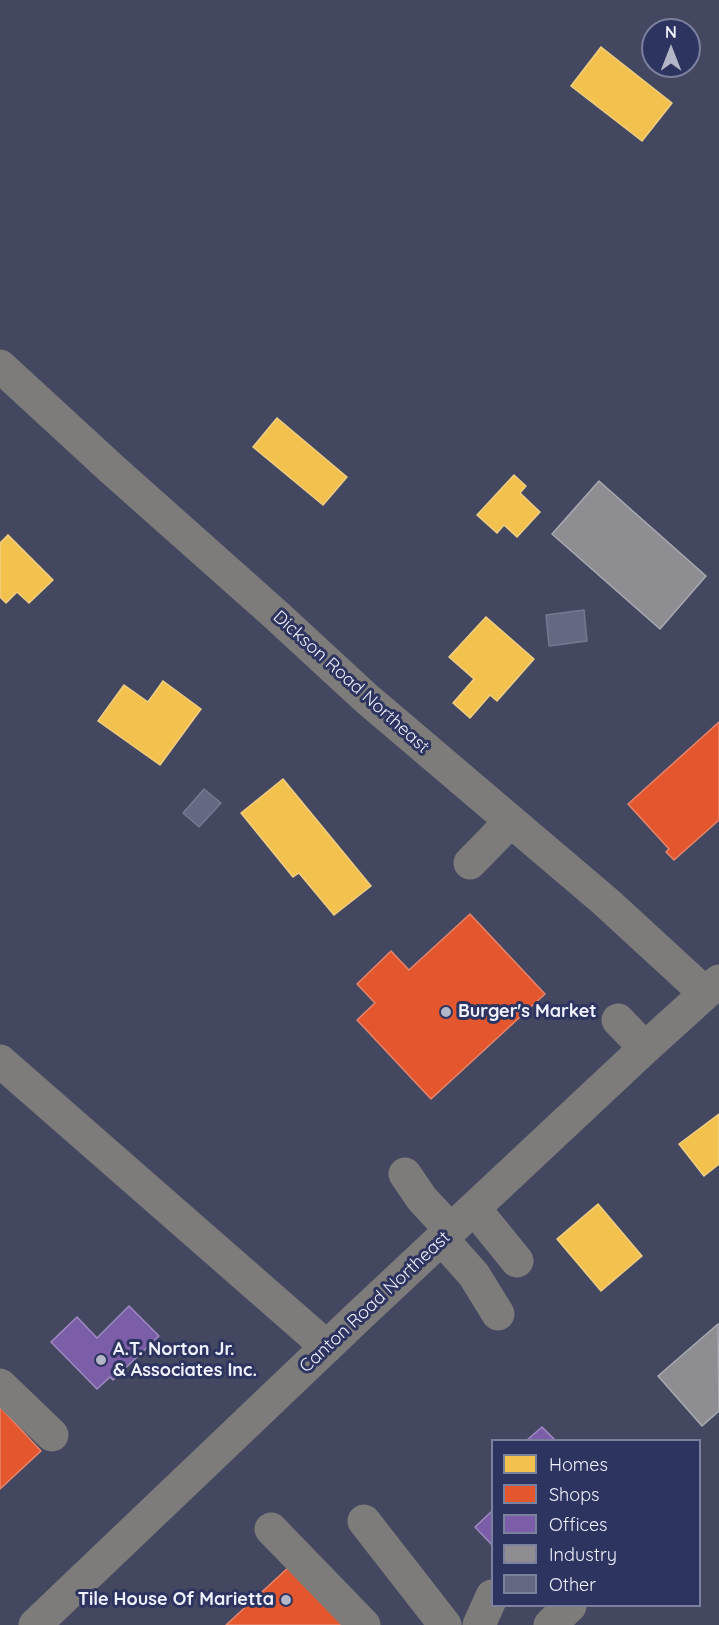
<!DOCTYPE html>
<style>
body{margin:0}
#map{position:relative;width:719px;height:1625px;overflow:hidden;background:#444760;font-family:Quicksand,sans-serif}
canvas{display:block}
.legend{position:absolute;left:491px;top:1439px;width:210px;height:168px;box-sizing:border-box;background:#2e3460;border:2px solid #7b809f;margin:0;padding:8px 10px;list-style:none;font-size:18px;color:#eff1fd}
.legend li{display:flex;align-items:center;gap:12px;height:30px}
.legend b{width:30px;border:2px solid #7b809f}
.north{position:absolute;left:641px;top:18px;width:60px;height:60px;box-sizing:border-box;background:#2e3460;border:2px solid #7b809f;border-radius:50%;rotate:0deg;font-size:16px;font-weight:700;line-height:24px;text-align:center;color:#eff1fd}
.north::after{content:'';display:block;margin:auto;width:21px;height:27px;background:#b3b6c6;clip-path:polygon(50% 0,100% 100%,50% 72%,0 100%)}
</style>
<div id="map">
<canvas width="719" height="1625"></canvas>
<ul class="legend">
<li><b style="height:16px;background:#f2c14e"></b>Homes</li>
<li><b style="height:16px;background:#e4572e"></b>Shops</li>
<li><b style="height:16px;background:#7b5ea7"></b>Offices</li>
<li><b style="height:16px;background:#8d8d92"></b>Industry</li>
<li><b style="height:16px;background:#646883"></b>Other</li>
</ul>
<div class="north">N</div>
</div>
<script>
const ctx = document.querySelector('canvas').getContext('2d');
ctx.lineJoin = 'round';
function fill(path, color) { ctx.fillStyle = color; ctx.fill(path, 'evenodd'); }
const toPath = rows => new Path2D(rows.map(r => 'M' + r).join(''));
function stroke(path, color, width, dash) { ctx.strokeStyle = color; ctx.lineWidth = width; ctx.lineCap = dash ? 'butt' : 'round'; ctx.setLineDash(dash || []); ctx.stroke(path); }
function write(font, color, halo, rows, align = 'center') {
  ctx.font = font + ' Quicksand,sans-serif'; ctx.lineWidth = 6; ctx.setLineDash([]); ctx.textBaseline = 'middle'; ctx.strokeStyle = halo; ctx.fillStyle = color; for (const [text, x, y, turn = 0] of rows) {
    ctx.save(); ctx.translate(x, y); ctx.rotate((+turn || 0) * Math.PI / 180); ctx.textAlign = isNaN(turn) ? turn : align; if (halo) ctx.strokeText(text, 0, 0); ctx.fillText(text, 0, 0); ctx.restore();
  }
}
const homes = toPath([
 [601,47,672,103,642,141,571,86,601,47],
 [277,418,347,477,323,505,253,447,277,418],
 [514,475,526,486,520,493,540,512,517,537,504,525,497,533,477,515,514,475],
 [8,535,53,580,29,603,17,592,6,603,0,597,0,543,8,535],
 [486,617,534,659,497,701,490,695,470,718,453,703,474,679,449,657,486,617],
 [163,681,201,709,160,765,98,721,124,685,148,702,163,681],
 [283,779,371,886,334,915,299,873,293,877,241,813,283,779],
 [719,1114,719,1164,704,1176,679,1144,719,1114],
 [598,1204,642,1256,601,1291,557,1239,598,1204]
]);
const shops = toPath([
 [719,722,719,820,674,860,666,852,669,849,628,804,719,722],
 [470,914,545,994,431,1099,357,1020,375,1003,357,984,391,951,409,970,470,914],
 [0,1407,41,1451,0,1489,0,1407],
 [290,1566,343,1625,226,1625,290,1566]
]);
const offices = toPath([
 [129,1306,159,1336,113,1380,110,1377,97,1389,51,1342,77,1317,97,1338,129,1306],
 [542,1427,555,1440,527,1440,542,1427],
 [492,1511,492,1545,475,1527,492,1511]
]);
const industry = toPath([
 [599,481,706,576,660,629,552,534,599,481],
 [718,1324,719,1411,702,1426,658,1376,718,1324]
]);
const building = toPath([
 [584,610,587,641,549,646,546,615,584,610],
 [204,789,221,803,199,827,183,813,204,789]
]);
const minor = toPath([
 [0,366,113,470,275,614,366,698,606,902,705,993],
 [470,863,511,821],
 [618,1020,645,1048],
 [0,1061,327,1347],
 [405,1174,422,1199,451,1230],
 [474,1208,517,1261],
 [442,1239,474,1275,498,1314],
 [0,1385,52,1435],
 [364,1521,445,1625],
 [271,1529,364,1625],
 [35,1625,360,1315,645,1048,719,981],
 [479,1625,492,1596],
 [550,1625,570,1606]
]);
const markers = [
 [446,1012,6,"#b3b6c6"],
 [101,1360,6,"#b3b6c6"],
 [286,1600,6,"#b3b6c6"]
];
const streetNames = [
 ["Dickson Road Northeast",351,682,42],
 ["Canton Road Northeast",375,1302,-43]
];
const poiNames = [
 ["Burger's Market",458,1012],
 ["A.T. Norton Jr.",113,1350],
 ["& Associates Inc.",113,1371],
 ["Tile House Of Marietta",274,1600,"right"]
];
fill(homes, '#f2c14e');
stroke(homes, '#f1cf82', 1.5);
fill(shops, '#e4572e');
stroke(shops, '#e7856c', 1.5);
fill(offices, '#7b5ea7');
stroke(offices, '#9e8ac1', 1.5);
fill(industry, '#8d8d92');
stroke(industry, '#aaabb2', 1.5);
fill(building, '#646883');
stroke(building, '#76798e', 1.5);
stroke(minor, '#7e7c7a', 33);
for (const [x, y, r, color] of markers) { const dot = new Path2D(); dot.arc(x, y, r, 0, 2 * Math.PI); ctx.fillStyle = color; ctx.fill(dot); stroke(dot, '#2e3460', 2); }
write('18px', '#eff1fd', '#2e3460', streetNames);
write('bold 18px', '#eff1fd', '#2e3460', poiNames, 'left');
</script>
